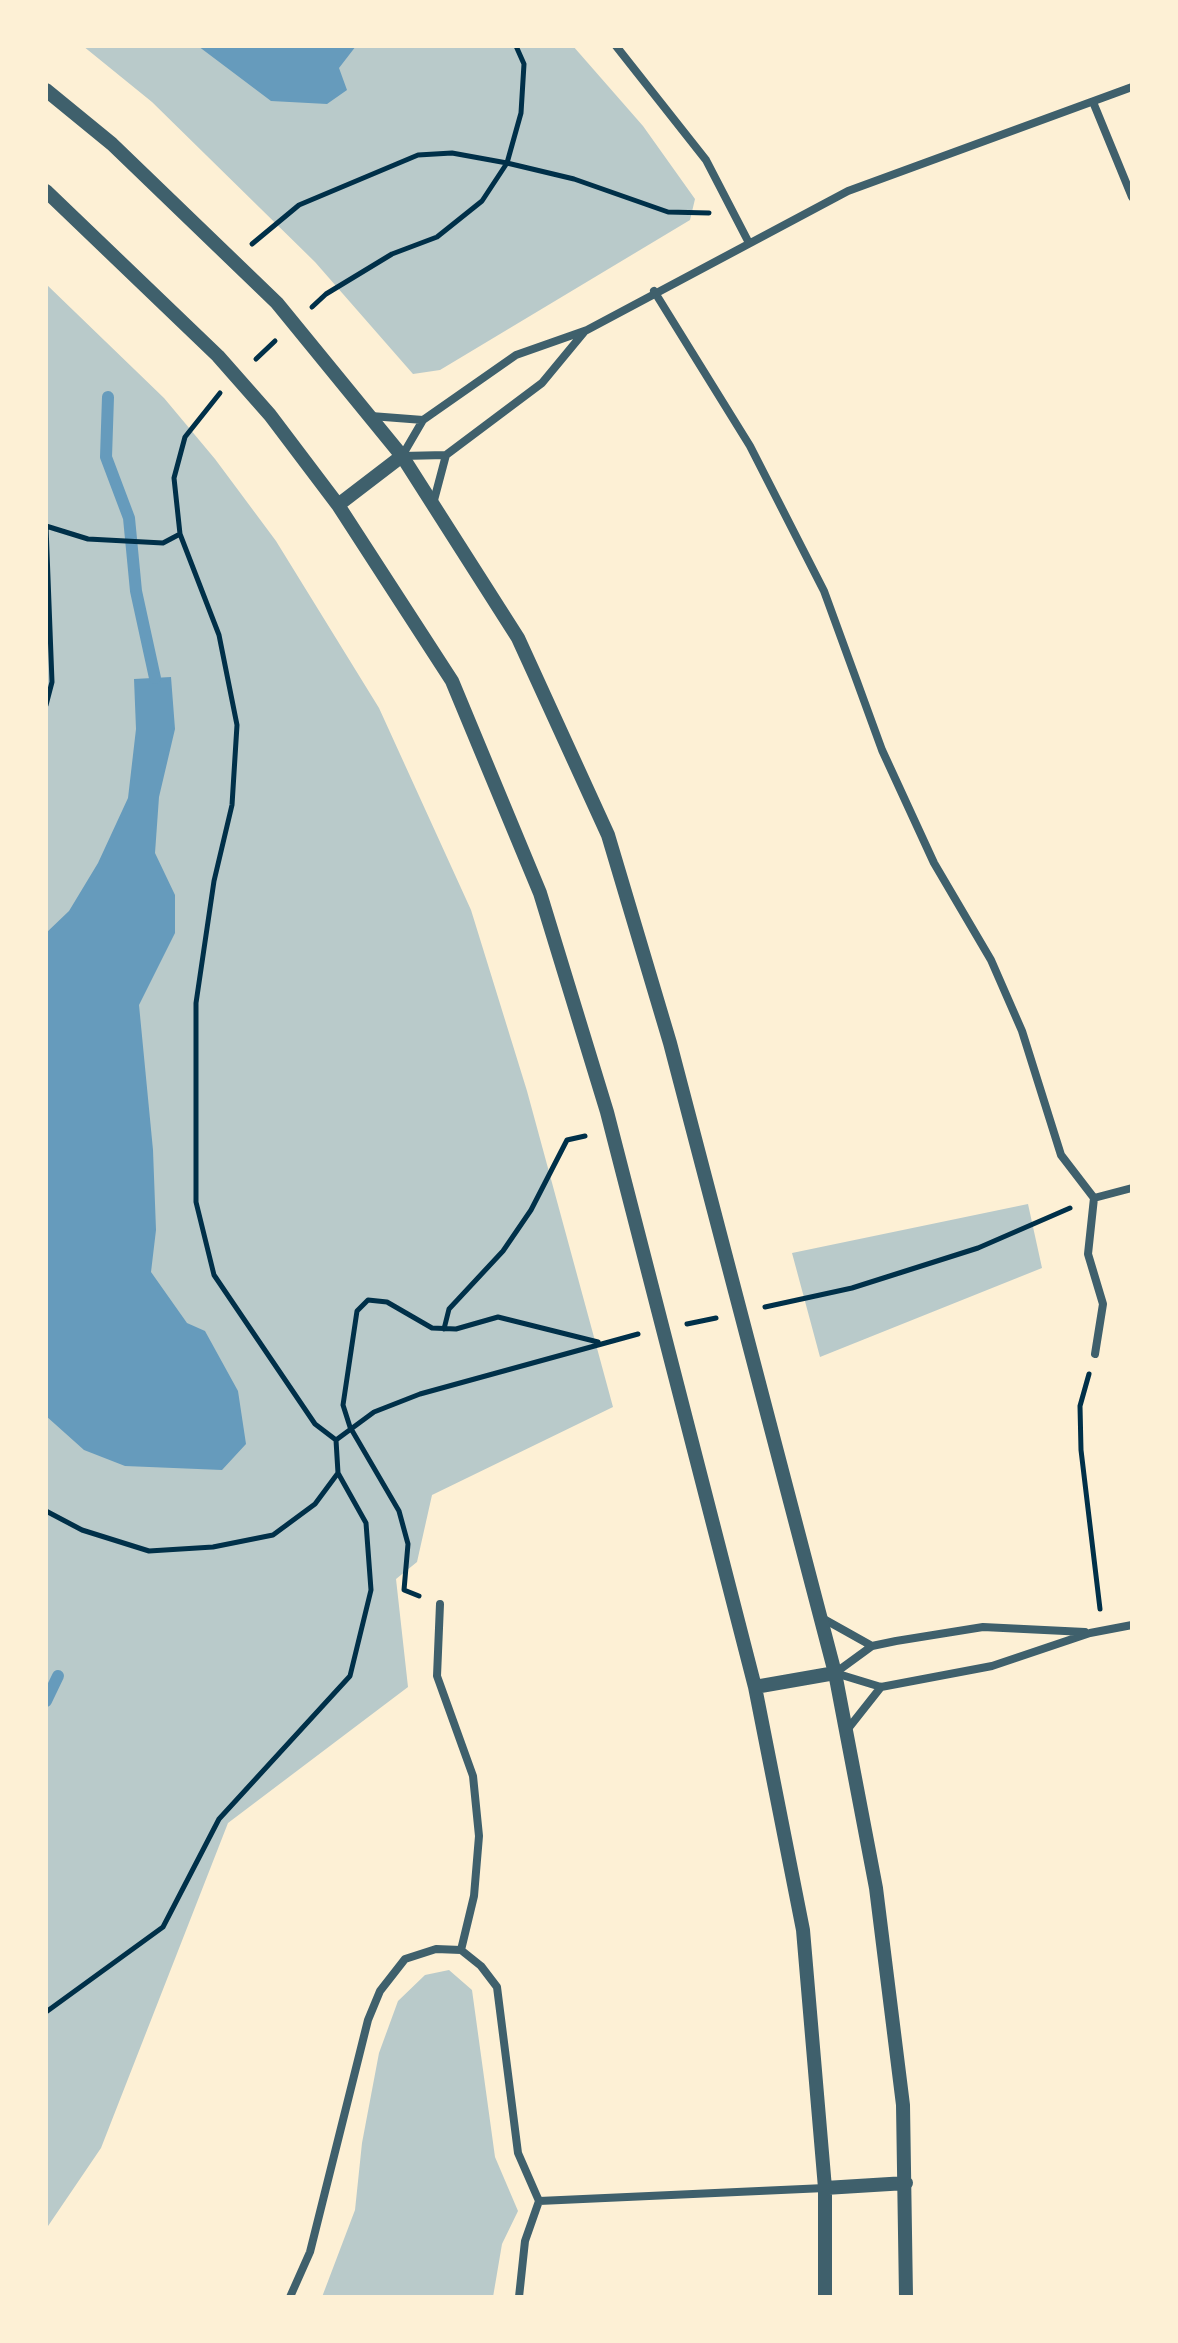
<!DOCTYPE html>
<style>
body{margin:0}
#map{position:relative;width:1178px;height:2343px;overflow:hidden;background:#fdf0d5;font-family:"DM Sans",sans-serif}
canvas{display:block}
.frame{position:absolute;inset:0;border:48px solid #fdf0d5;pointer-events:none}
</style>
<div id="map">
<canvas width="1178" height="2343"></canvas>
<div class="frame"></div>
</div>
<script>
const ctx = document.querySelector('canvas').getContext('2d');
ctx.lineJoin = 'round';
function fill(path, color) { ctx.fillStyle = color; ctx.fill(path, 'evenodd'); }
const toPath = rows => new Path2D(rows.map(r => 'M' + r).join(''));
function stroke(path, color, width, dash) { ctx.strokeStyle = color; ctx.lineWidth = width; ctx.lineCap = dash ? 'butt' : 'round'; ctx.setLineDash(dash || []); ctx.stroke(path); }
const green = toPath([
 [83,46,573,46,643,126,695,199,690,220,440,370,413,374,315,262,152,102],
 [46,284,164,398,215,459,276,541,379,708,471,910,527,1091,613,1407,432,1495,417,1562,396,1579,408,1687,228,1823,101,2148,46,2229],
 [1028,1204,1042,1268,820,1357,792,1253],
 [449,1970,472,1990,495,2157,518,2211,502,2244,493,2297,322,2297,355,2210,362,2143,379,2053,398,2001,425,1975]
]);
const water = toPath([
 [198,46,356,46,339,68,347,90,327,104,271,101],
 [171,677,175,729,159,797,155,853,175,895,175,933,139,1005,153,1150,156,1230,151,1272,187,1323,205,1331,238,1391,246,1444,222,1470,125,1466,84,1450,46,1416,46,933,69,911,98,863,128,798,136,729,134,679]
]);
const stream = toPath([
 [108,397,106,457,129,518,136,591,155,678],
 [46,1701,58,1676]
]);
const path = toPath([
 [252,244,299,205,418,155,452,153,507,163,574,179,668,212,709,213],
 [312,307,326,294,392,254,437,237,482,201,507,163,521,113,524,64,516,46],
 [256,359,275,341],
 [46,526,52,682,46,705],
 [46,526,88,539,163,543,180,534],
 [765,1307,852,1288,978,1248,1070,1208],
 [687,1324,716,1318],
 [444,1329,449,1309,503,1251,531,1210,567,1140,585,1136],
 [1089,1374,1080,1406,1081,1450,1100,1609],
 [336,1440,374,1412,420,1394,638,1334],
 [46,1511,82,1530,149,1551,213,1547,273,1535,315,1504,338,1473],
 [419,1596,404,1590,408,1544,399,1511,350,1427,343,1405,357,1311,368,1300,387,1302,432,1328,456,1329,498,1317,598,1342],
 [46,2012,163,1927,219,1819,350,1676,371,1590,366,1523,338,1473,336,1440,315,1424,214,1275,196,1202,196,1003,214,881,232,805,237,725,219,635,180,534,174,478,185,437,220,393]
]);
const minor = toPath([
 [616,46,706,160,749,243],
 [1093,102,1132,197],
 [654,291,750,446,824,591,882,750,934,863,991,960,1022,1031,1061,1155,1094,1198,1088,1254,1103,1304,1095,1354],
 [371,416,423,420],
 [402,456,423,420,516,355,587,330,848,191,1132,87],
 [402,456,446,455,542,383,585,331],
 [433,504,446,455],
 [1094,1198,1132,1188],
 [440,1604,437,1676,473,1776,479,1836,474,1896,461,1950],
 [822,1618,872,1646],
 [835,1673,881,1687,992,1666,1090,1633,1132,1625],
 [835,1673,872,1646,896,1641,983,1627,1085,1632],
 [847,1730,881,1687],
 [539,2201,825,2188],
 [290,2297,310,2252,368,2020,380,1991,405,1959,436,1949,461,1950,481,1966,497,1987,518,2153,539,2201,525,2241,519,2297]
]);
const tertiary = toPath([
 [46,90,112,144,277,303,402,456,518,638,608,835,670,1043,835,1673,876,1888,903,2105,906,2297],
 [46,191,218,356,270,415,338,505,452,681,540,893,607,1112,755,1687,803,1930,825,2188,825,2297],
 [338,505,402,456],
 [755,1687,835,1673],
 [825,2188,906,2183]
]);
fill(green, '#b9caca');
fill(water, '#669bbc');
stroke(stream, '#669bbc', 12);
stroke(path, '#003049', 5);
stroke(minor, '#3f606c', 8);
stroke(tertiary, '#3f606c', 14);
</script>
